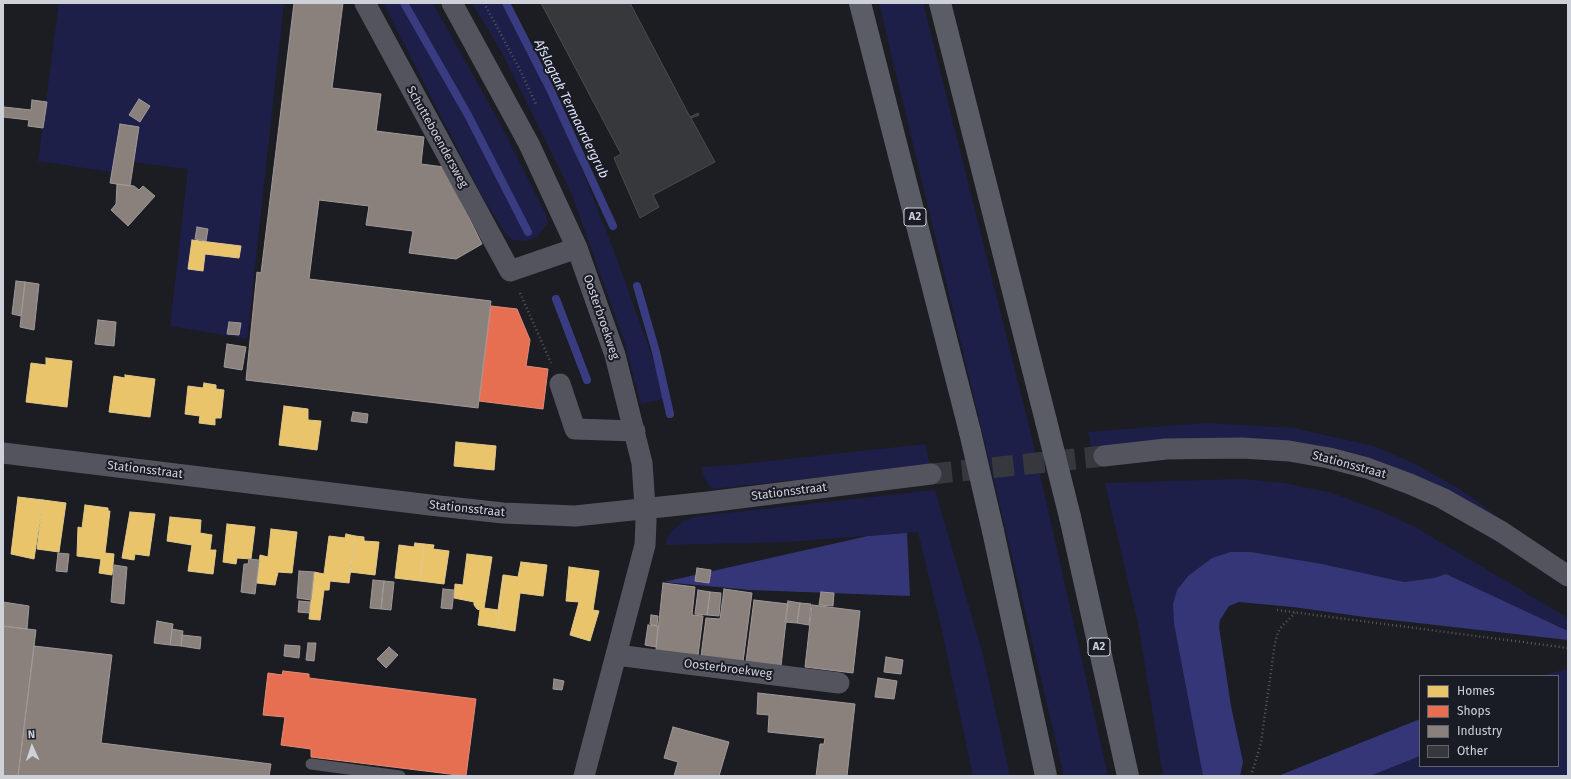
<!DOCTYPE html>
<style>
body{margin:0}
#map{position:relative;width:1571px;height:779px;overflow:hidden;background:#1c1d22;font-family:"Fira Sans",sans-serif}
canvas{display:block}
.frame{position:absolute;inset:0;border:4px solid #cfd1d8;pointer-events:none}
.legend{position:absolute;left:1419px;top:675px;width:140px;height:92px;box-sizing:border-box;background:#191b25;border:1px solid #62646d;margin:0;padding:5px 7px;list-style:none;font-size:12px;color:#cfd1d8}
.legend li{display:flex;align-items:center;gap:8px;height:20px}
.legend b{width:20px;border:1px solid #62646d}
.north{position:absolute;left:12px;top:727px;width:40px;height:40px;-webkit-text-stroke:3px #191b25;paint-order:stroke;rotate:357deg;font-size:11px;font-weight:700;line-height:16px;text-align:center;color:#cfd1d8}
.north::after{content:'';display:block;margin:auto;width:14px;height:18px;background:#cfd1d8;clip-path:polygon(50% 0,100% 100%,50% 72%,0 100%)}
</style>
<div id="map">
<canvas width="1571" height="779"></canvas>
<div class="frame"></div>
<ul class="legend">
<li><b style="height:11px;background:#e9c46a"></b>Homes</li>
<li><b style="height:11px;background:#e76f51"></b>Shops</li>
<li><b style="height:11px;background:#8a817c"></b>Industry</li>
<li><b style="height:11px;background:#37383c"></b>Other</li>
</ul>
<div class="north">N</div>
</div>
<script>
const ctx = document.querySelector('canvas').getContext('2d');
ctx.lineJoin = 'round';
function fill(path, color) { ctx.fillStyle = color; ctx.fill(path, 'evenodd'); }
const toPath = rows => new Path2D(rows.map(r => 'M' + r).join(''));
function stroke(path, color, width, dash) { ctx.strokeStyle = color; ctx.lineWidth = width; ctx.lineCap = dash ? 'butt' : 'round'; ctx.setLineDash(dash || []); ctx.stroke(path); }
function write(font, color, halo, rows, align = 'center') {
  ctx.font = font + ' "Fira Sans",sans-serif'; ctx.lineWidth = 4; ctx.setLineDash([]); ctx.textBaseline = 'middle'; ctx.strokeStyle = halo; ctx.fillStyle = color; for (const [text, x, y, turn = 0] of rows) {
    ctx.save(); ctx.translate(x, y); ctx.rotate((+turn || 0) * Math.PI / 180); ctx.textAlign = isNaN(turn) ? turn : align; if (halo) ctx.strokeText(text, 0, 0); ctx.fillText(text, 0, 0); ctx.restore();
  }
}
const green = toPath([
 [59,3,284,3,247,339,170,326,188,169,133,162,130,186,110,183,111,172,38,161],
 [383,3,433,3,504,131,546,215,548,223,536,238,525,241,513,240,506,234,483,198],
 [472,3,503,3,528,46,563,121,615,254,667,398,641,404,624,340,571,192,501,51],
 [879,3,923,3,1032,439,1108,776,1064,776,991,468],
 [1207,423,1293,428,1374,446,1417,465,1463,491,1568,570,1568,587,1439,506,1383,480,1302,456,1094,457,1088,432],
 [925,444,930,465,712,489,705,479,701,467,733,465],
 [1241,479,1284,483,1332,493,1385,513,1415,527,1568,618,1568,631,1446,574,1434,578,1404,582,1322,564,1251,552,1230,552,1212,558,1188,576,1177,590,1173,604,1174,624,1203,776,1163,776,1139,628,1105,483],
 [935,490,983,655,1010,776,973,776,941,626,918,532,786,542,666,545,667,538,673,530,685,520,699,516],
 [1568,669,1568,776,1370,776,1420,756,1420,766,1558,766,1558,676,1540,676]
]);
const forest = toPath([
 [907,533,910,596,750,590,664,582,868,536],
 [1230,552,1251,552,1322,564,1404,582,1434,578,1446,574,1568,631,1568,640,1365,617,1293,607,1239,602,1229,606,1220,620,1219,627,1231,706,1243,762,1240,776,1203,776,1174,624,1173,604,1177,590,1188,576,1212,558],
 [1420,719,1420,756,1370,776,1278,776]
]);
const homes = toPath([
 [192,240,241,246,239,258,205,254,203,271,188,269,192,240],
 [46,358,72,361,67,407,26,402,31,363,46,365,46,358],
 [125,375,155,379,150,417,109,412,114,376,125,378,125,375],
 [204,383,216,385,216,389,224,390,221,418,215,418,215,425,199,423,200,416,185,414,188,386,203,388,204,383],
 [284,406,308,409,308,420,321,421,317,450,279,445,284,406],
 [456,442,496,446,494,470,454,466,456,442],
 [18,497,43,500,34,559,11,554,18,497],
 [43,500,66,503,59,552,37,549,43,500],
 [85,505,108,508,108,511,110,511,105,553,114,554,112,575,99,573,101,559,77,556,78,527,82,528,85,505],
 [130,512,155,514,149,556,135,554,134,560,122,558,130,512],
 [170,517,201,520,200,533,212,535,210,550,216,550,213,574,188,571,192,545,167,541,170,517],
 [227,524,255,527,251,559,237,558,236,564,223,562,227,524],
 [271,529,297,532,292,573,278,572,275,585,257,583,260,555,268,557,271,529],
 [346,534,355,536,349,583,330,581,329,590,324,590,320,620,309,619,314,572,324,574,329,536,345,538,346,534],
 [355,536,364,537,364,541,379,542,375,575,350,572,355,536],
 [415,543,424,544,420,581,395,578,399,545,414,547,415,543],
 [424,544,434,545,433,549,449,551,444,584,420,581,424,544],
 [467,554,492,557,484,608,498,610,503,575,504,575,497,628,478,625,480,610,477,609,474,605,474,602,454,598,455,584,463,585,467,554],
 [521,562,547,565,543,596,520,593,515,631,497,628,504,575,518,577,521,562],
 [569,567,599,571,593,610,599,611,590,641,570,635,579,602,566,601,569,567]
]);
const shops = toPath([
 [491,306,517,309,530,340,526,366,548,369,543,409,479,401,491,306],
 [283,671,309,674,309,678,476,699,466,776,311,757,311,749,281,745,285,717,263,715,268,673,282,675,283,671]
]);
const industry = toPath([
 [294,3,343,3,332,88,381,94,376,131,424,137,421,164,444,167,482,244,456,259,409,253,413,231,366,225,369,206,319,200,309,279,491,301,478,408,246,380,257,272,261,273,294,3],
 [139,99,150,106,140,122,129,115,139,99],
 [32,100,47,102,43,128,28,126,29,120,3,117,4,107,31,110,32,100],
 [120,124,139,127,130,186,110,183,120,124],
 [117,184,134,186,139,190,143,186,155,196,128,226,111,210,116,204,117,184],
 [197,227,208,229,206,241,195,239,197,227],
 [16,281,25,282,21,316,12,314,16,281],
 [25,282,39,284,34,330,20,327,25,282],
 [98,320,116,322,114,346,95,344,98,320],
 [229,322,241,323,239,335,227,334,229,322],
 [227,344,246,347,242,370,224,367,227,344],
 [353,412,368,414,367,423,351,421,353,412],
 [58,553,69,554,67,572,56,571,58,553],
 [249,559,259,560,255,594,241,592,244,564,248,564,249,559],
 [114,565,127,567,124,604,111,602,114,565],
 [697,568,711,570,709,583,695,581,697,568],
 [299,571,314,572,311,600,297,598,299,571],
 [373,580,384,581,381,609,370,608,373,580],
 [384,581,394,582,391,610,381,609,384,581],
 [663,583,695,587,692,615,703,616,698,656,656,650,663,583],
 [443,589,454,590,452,609,441,608,443,589],
 [724,589,752,593,743,662,701,656,706,618,720,619,724,589],
 [698,590,710,592,707,615,695,614,698,590],
 [710,592,721,593,719,616,707,615,710,592],
 [821,592,834,593,833,606,819,605,821,592],
 [754,600,788,604,781,666,746,662,754,600],
 [299,601,310,602,309,613,298,612,299,601],
 [788,601,800,603,797,623,785,622,788,601],
 [3,602,29,606,27,629,3,626,3,602],
 [800,603,811,604,809,625,797,623,800,603],
 [812,605,860,611,853,673,805,667,812,605],
 [651,615,658,616,657,626,650,624,651,615],
 [157,621,173,624,170,645,154,643,157,621],
 [648,625,658,626,656,647,645,645,648,625],
 [3,626,36,630,18,776,3,776,3,626],
 [172,629,183,631,181,646,170,645,172,629],
 [182,635,201,637,200,649,181,646,182,635],
 [308,643,316,643,314,661,306,660,308,643],
 [285,645,300,646,299,658,284,656,285,645],
 [34,646,112,655,101,743,271,764,269,776,18,776,34,646],
 [389,647,398,655,386,668,377,659,389,647],
 [886,657,903,660,901,674,884,672,886,657],
 [878,678,897,681,894,699,875,697,878,678],
 [554,679,564,681,562,690,553,689,554,679],
 [758,693,855,704,847,776,816,776,820,744,824,744,825,738,768,732,769,715,757,714,758,693],
 [673,727,729,742,719,776,674,776,678,762,664,758,673,727]
]);
const stream = toPath([
 [404,3,468,115,528,232],
 [506,3,551,91,613,226],
 [637,286,656,352,670,414],
 [556,299,587,380]
]);
const building = toPath([
 [541,3,630,3,690,117,698,113,699,115,691,118,715,162,653,195,659,207,640,218,614,158,621,154,541,3]
]);
const streetTunnel = toPath([
 [931,474,1104,456]
]);
const path = toPath([
 [484,3,518,66,536,104],
 [520,293,551,363],
 [1277,610,1568,648],
 [1251,776,1261,743,1275,643,1278,632,1282,626,1295,613]
]);
const lane = toPath([
 [311,764,400,776]
]);
const street = toPath([
 [365,3,510,271,577,248],
 [452,3,529,144,577,248,615,355,642,463,646,521,645,545,584,776],
 [560,384,575,429,635,431],
 [3,453,430,505,503,513,575,516,708,502,931,474],
 [1104,456,1166,449,1242,448,1289,451,1329,458,1367,468,1410,484,1442,498,1502,532,1568,576],
 [616,655,839,683]
]);
const highway = toPath([
 [860,3,970,432],
 [940,3,1046,421],
 [1070,517,1128,776],
 [993,531,1046,776]
]);
const highwayBridge = toPath([
 [1046,421,1070,517],
 [970,432,993,531]
]);
const shields = [
 [915,217,22],
 [1099,647,22]
];
const shieldNames = [
 ["A2",915,217],
 ["A2",1099,647]
];
const streetNames = [
 ["Schutteboendersweg",437,137,61],
 ["Oosterbroekweg",601,317,71],
 ["Stationsstraat",1349,465,15],
 ["Stationsstraat",145,470,7],
 ["Stationsstraat",789,492,-7],
 ["Stationsstraat",467,509,6],
 ["Oosterbroekweg",728,669,7]
];
const waterNames = [
 ["Afslagtak Termaardergrub",571,109,64]
];
fill(green, '#1d1f49');
fill(forest, '#343678');
fill(homes, '#e9c46a');
stroke(homes, '#e1c88b', 1);
fill(shops, '#e76f51');
stroke(shops, '#e08c7a', 1);
fill(industry, '#8a817c');
stroke(industry, '#9f9998', 1);
stroke(stream, '#393c81', 8);
fill(building, '#37383c');
stroke(building, '#4b4b50', 1);
stroke(streetTunnel, '#37383d', 21, [21, 10]);
stroke(path, '#57585f', 2.5, [1, 3]);
stroke(lane, '#53545e', 11);
stroke(street, '#53545e', 21);
stroke(highway, '#5a5c66', 22);
stroke(highwayBridge, '#5a5c66', 22);
for (const [x, y, w] of shields) { const box = new Path2D(); box.roundRect(x - w / 2, y - 9, w, 18, 3); ctx.fillStyle = '#191b25'; ctx.fill(box); stroke(box, '#cfd1d8', 1); }
write('bold 11px', '#cfd1d8', null, shieldNames);
write('12px', '#cfd1d8', '#191b25', streetNames);
write('italic 13px', '#dfe3f9', '#191b25', waterNames);
</script>
